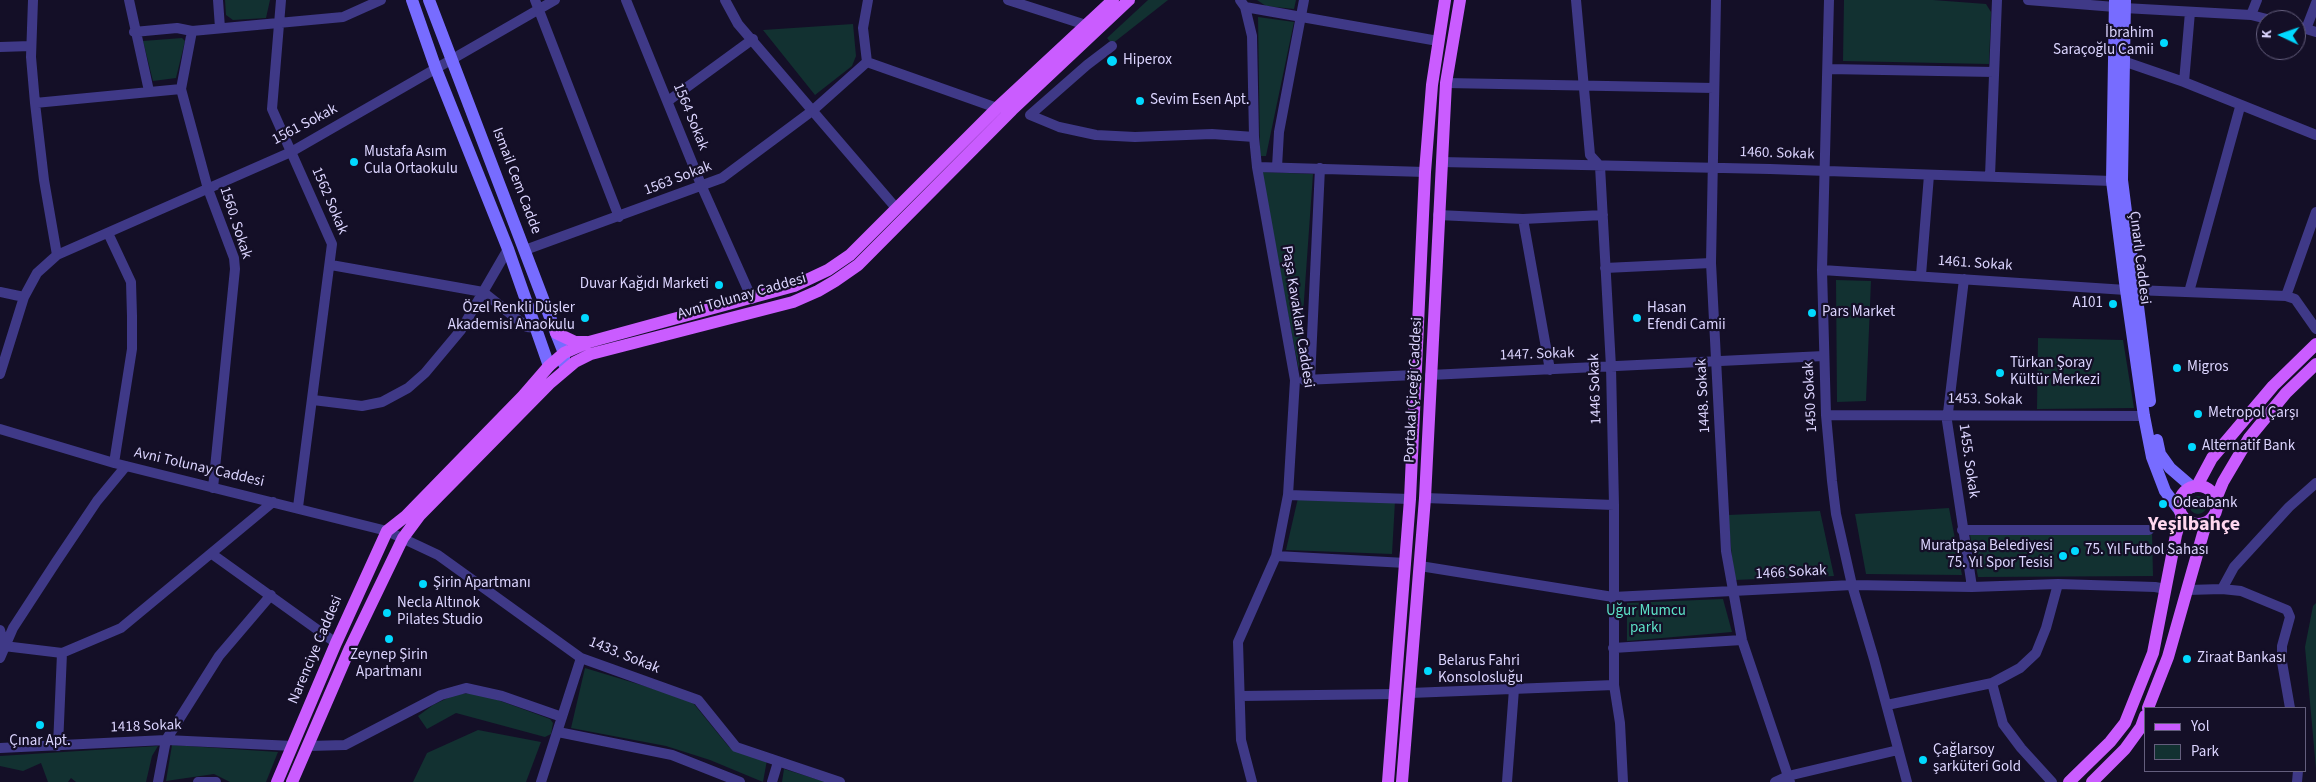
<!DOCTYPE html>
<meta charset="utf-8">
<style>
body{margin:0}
#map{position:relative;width:2316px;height:782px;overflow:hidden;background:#140f27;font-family:"Source Sans 3",sans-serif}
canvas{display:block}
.legend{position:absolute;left:2144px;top:707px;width:162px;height:65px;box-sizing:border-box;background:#140f27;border:1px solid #645e7d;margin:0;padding:6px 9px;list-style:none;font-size:15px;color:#dcd5ff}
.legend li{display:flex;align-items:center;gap:10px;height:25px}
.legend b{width:25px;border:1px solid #645e7d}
.north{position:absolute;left:2256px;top:10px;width:50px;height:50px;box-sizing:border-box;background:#140f27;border:1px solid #645e7d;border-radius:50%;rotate:273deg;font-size:14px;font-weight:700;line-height:20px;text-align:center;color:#dcd5ff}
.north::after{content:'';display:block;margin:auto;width:18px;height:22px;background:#01d9ff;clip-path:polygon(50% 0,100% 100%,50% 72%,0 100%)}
</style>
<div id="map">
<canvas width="2316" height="782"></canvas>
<ul class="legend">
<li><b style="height:6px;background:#ca5cff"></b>Yol</li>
<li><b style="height:14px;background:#123131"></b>Park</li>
</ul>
<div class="north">K</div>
</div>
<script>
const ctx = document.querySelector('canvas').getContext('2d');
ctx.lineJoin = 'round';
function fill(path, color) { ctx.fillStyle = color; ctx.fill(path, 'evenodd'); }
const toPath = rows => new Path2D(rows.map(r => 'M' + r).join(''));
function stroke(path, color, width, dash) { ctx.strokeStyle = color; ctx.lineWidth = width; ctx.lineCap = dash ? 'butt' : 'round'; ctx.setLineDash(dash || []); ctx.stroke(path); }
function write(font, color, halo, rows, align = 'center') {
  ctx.font = font + ' "Source Sans 3",sans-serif'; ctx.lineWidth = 4.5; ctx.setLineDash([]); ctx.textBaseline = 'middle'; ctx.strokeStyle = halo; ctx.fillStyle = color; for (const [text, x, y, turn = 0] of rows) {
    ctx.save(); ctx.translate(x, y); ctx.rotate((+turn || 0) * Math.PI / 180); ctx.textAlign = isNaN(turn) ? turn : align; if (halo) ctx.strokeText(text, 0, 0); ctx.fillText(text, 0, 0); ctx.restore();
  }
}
const green = toPath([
 [225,0,270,0,266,18,233,20,226,15],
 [1148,0,1168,0,1112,44,1107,38],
 [1257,0,1296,0,1294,9,1266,6],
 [1844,0,1933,0,1986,4,1991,12,1989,64,1843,61],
 [1258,17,1294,22,1266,156,1260,156],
 [853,24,856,56,852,66,815,95,763,30],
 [182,38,185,41,176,78,153,81,143,41],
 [1262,172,1313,174,1299,370,1289,320],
 [1836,280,1871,281,1866,401,1837,402],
 [2038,338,2123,340,2134,408,2037,409],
 '2189 505a9 9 0 1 1 18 0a9 9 0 1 1-18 0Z',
 [1298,498,1395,501,1392,554,1286,550],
 [1949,508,1962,575,1866,574,1855,514],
 [1820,511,1834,576,1734,580,1728,515],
 [2152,532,2153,576,1978,577,1970,535],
 [1723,599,1732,632,1627,641,1627,603],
 [2316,603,2316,769,2305,647,2313,606],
 [585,668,684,698,694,704,729,747,767,760,763,782,710,760,666,746,571,728],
 [476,692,550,719,553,723,551,734,545,737,456,713,427,729,418,716,433,705,454,695],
 [478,730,541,742,526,782,413,782,427,753],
 [172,745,278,752,266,782,230,782,214,774,166,781],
 [158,746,152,756,146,782,76,782,71,778,68,782,48,782,41,763,23,771,0,766,0,756],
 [784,769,826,782,782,782]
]);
const street = toPath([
 [33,0,31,57,35,103,44,180,57,255],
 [129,0,149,91],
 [218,0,220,28],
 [281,0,272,109,332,244,298,507],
 [535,0,619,217],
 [626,0,702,187,752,299],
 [725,0,738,24,896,208],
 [1008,0,1086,25],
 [1240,0,1245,7,1252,36,1254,137,1257,167,1295,380,1288,495,1276,556,1238,642,1241,740,1252,782],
 [1576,0,1590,155,1600,166,1611,367,1614,505,1614,685,1620,723,1623,782],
 [1716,0,1711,263,1726,551,1742,640,1790,782],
 [1829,0,1822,270,1826,415,1832,481,1836,514,1852,585,1874,659,1907,782],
 [2028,0,2115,7],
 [1245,7,1438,41],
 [2124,8,2251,15,2271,20],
 [2251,15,2257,0],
 [2296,26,2316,32],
 [2306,29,2316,3],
 [192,31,181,89,208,189,234,258,235,269,213,488],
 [134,32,177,28,192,31,343,17,381,0],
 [1112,46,1087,65,1030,115,1059,127,1096,135,1135,137,1212,134,1254,137],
 [0,47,31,46],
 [2123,61,2184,82,2316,135],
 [867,62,997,108],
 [867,62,863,28,868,0],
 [1828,69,1994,72],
 [2184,82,2190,12],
 [1446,83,1714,88],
 [668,101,753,39],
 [35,103,181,89],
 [1441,162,1770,169,2112,181],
 [1257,167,1425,172],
 [1277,167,1279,132,1304,0],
 [1990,176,1997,0],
 [1438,215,1523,219,1603,215],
 [1523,219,1550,370],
 [108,233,131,282,132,316,132,349,114,463],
 [525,250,722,178,812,111,867,62],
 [331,265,483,292,527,327,536,328],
 [1605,268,1711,263],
 [1822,270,2126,290],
 [1921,275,1929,175],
 [1964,279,1947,421,1972,587],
 [2135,290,2286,296,2295,299,2316,329],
 [0,292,24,297],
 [2189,292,2240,107],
 [2286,296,2316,212],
 [0,374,24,297,37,273,57,255,291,152,555,0],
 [1430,375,1824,356],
 [1304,380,1415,375],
 [1310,380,1320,168],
 [313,400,362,406,382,402,408,388,425,373,461,330,508,249],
 [1826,415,2144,416],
 [0,429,114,463,387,531,438,555,581,658,698,700,736,747,840,782],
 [1288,495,1410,499],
 [1425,498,1614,505],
 [1962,530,2149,530],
 [212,554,336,643],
 [1276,556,1406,563],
 [1420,566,1613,597,1852,585,1972,587,2058,584,2155,587,2166,589],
 [2222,589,2234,567,2289,507,2316,483],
 [2188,590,2222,589,2241,591,2287,610,2290,617,2282,646,2282,662,2290,708],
 [0,630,4,646],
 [4,646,62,653,121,628,273,502],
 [1613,648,1742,640],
 [0,658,13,628,56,562,97,501,126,466],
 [1992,683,2003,724,2021,748,2052,782],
 [1410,693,1614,685],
 [1240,696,1395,694],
 [1887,705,1992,683,2020,668,2036,653,2046,628,2058,584],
 [558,732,672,755,740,782],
 [58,746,62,653],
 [309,746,345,745,441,695,466,688,502,696,562,717],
 [0,748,166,740,293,746],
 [158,782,166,740,219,656,271,595],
 [198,782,216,782],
 [541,782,581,658],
 [772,782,778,762],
 [1507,782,1514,689],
 [1775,782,1788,776,1898,750],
 [2297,782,2298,771]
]);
const secondary = toPath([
 [412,0,436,69,508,249,549,366],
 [429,0,556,333,564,353,564,364],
 [2115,0,2112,181,2126,290,2144,416,2152,457,2165,491,2180,511],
 [2125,0,2122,180,2150,401],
 [2157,440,2160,454,2170,468,2192,487]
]);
const primary = toPath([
 [556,333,575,342,587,342],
 '2179 505a19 19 0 1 1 38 0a19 19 0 1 1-38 0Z',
 [2197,486,2212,458,2273,386,2316,344],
 [2216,499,2223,482,2249,438,2286,393,2316,364],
 [2148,708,2168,657,2206,523],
 [277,782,336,643,387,531,406,516,523,396,549,366,564,353,589,342,794,286,828,270,850,255,997,108,1113,0],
 [292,782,350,648,403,538,420,515,549,384,575,362,591,354,793,302,818,291,835,281,858,265,1012,110,1129,0],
 [1388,782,1410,499,1425,172,1432,85,1445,0],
 [1402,782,1425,498,1446,83,1460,0],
 [2069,782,2110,742,2125,723,2153,653,2176,535,2182,515],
 [2092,782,2125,749,2141,727,2145,716]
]);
const markers = [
 [2164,43,5,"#01d9ff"],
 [1112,61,6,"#01d9ff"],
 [1140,101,5,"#01d9ff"],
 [354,162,5,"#01d9ff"],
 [719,285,5,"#01d9ff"],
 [2113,304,5,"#01d9ff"],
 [1812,313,5,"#01d9ff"],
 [585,318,5,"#01d9ff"],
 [1637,318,5,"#01d9ff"],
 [2177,368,5,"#01d9ff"],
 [2000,373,5,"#01d9ff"],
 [2198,414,5,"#01d9ff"],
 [2192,447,5,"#01d9ff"],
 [2163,504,5,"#01d9ff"],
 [2075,551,5,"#01d9ff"],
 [2063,556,5,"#01d9ff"],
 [423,584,5,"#01d9ff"],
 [387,613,5,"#01d9ff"],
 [389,639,5,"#01d9ff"],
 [2187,659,5,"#01d9ff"],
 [1428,671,5,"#01d9ff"],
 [40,725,5,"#01d9ff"],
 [1923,760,5,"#01d9ff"]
];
const poiNames = [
 ["İbrahim",2154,34,"right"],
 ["Saraçoğlu Camii",2154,51,"right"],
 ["Hiperox",1123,61],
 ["Sevim Esen Apt.",1150,101],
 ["Mustafa Asım",364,153],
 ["Cula Ortaokulu",364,170],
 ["Duvar Kağıdı Marketi",709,285,"right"],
 ["A101",2103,304,"right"],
 ["Özel Renkli Düşler",575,309,"right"],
 ["Akademisi Anaokulu",575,326,"right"],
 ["Hasan",1647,309],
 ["Efendi Camii",1647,326],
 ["Pars Market",1822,313],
 ["Türkan Şoray",2010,364],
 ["Kültür Merkezi",2010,381],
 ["Migros",2187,368],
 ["Metropol Çarşı",2208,414],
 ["Alternatif Bank",2202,447],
 ["Odeabank",2173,504],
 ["Muratpaşa Belediyesi",2053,547,"right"],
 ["75. Yıl Spor Tesisi",2053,564,"right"],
 ["75. Yıl Futbol Sahası",2085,551],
 ["Şirin Apartmanı",433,584],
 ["Necla Altınok",397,604],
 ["Pilates Studio",397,621],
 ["Zeynep Şirin",389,656,"center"],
 ["Apartmanı",389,673,"center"],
 ["Ziraat Bankası",2197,659],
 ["Belarus Fahri",1438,662],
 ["Konsolosluğu",1438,679],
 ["Çınar Apt.",40,742,"center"],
 ["Çağlarsoy",1933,751],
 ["şarküteri Gold",1933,768]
];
const streetNames = [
 ["1564 Sokak",690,117,68],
 ["1561 Sokak",305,125,-28],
 ["1460. Sokak",1777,154,2],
 ["1563 Sokak",678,179,-21],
 ["Ismail Cem Cadde",516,181,69],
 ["1562 Sokak",329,201,67],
 ["1560. Sokak",235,223,72],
 ["Çınarlı Caddesi",2139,258,83],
 ["1461. Sokak",1975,264,4],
 ["Avni Tolunay Caddesi",742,297,-16],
 ["Paşa Kavakları Caddesi",1297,317,81],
 ["1447. Sokak",1537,355,-2],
 ["1446 Sokak",1596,389,-92],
 ["Portakal Çiceği Caddesi",1414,390,-87],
 ["1448. Sokak",1704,396,-93],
 ["1450 Sokak",1811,397,-93],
 ["1453. Sokak",1985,400,1],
 ["1455. Sokak",1968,461,82],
 ["Avni Tolunay Caddesi",199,468,13],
 ["1466 Sokak",1791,573,-3],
 ["Narenciye Caddesi",316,650,-67],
 ["1433. Sokak",624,656,22],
 ["1418 Sokak",146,727,-2]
];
const parkNames = [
 ["Uğur Mumcu",1646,612],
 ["parkı",1646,629]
];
const districtNames = [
 ["Yeşilbahçe",2194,526]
];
fill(green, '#123131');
stroke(street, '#3f3987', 10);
stroke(secondary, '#776cff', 12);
stroke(primary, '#ca5cff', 12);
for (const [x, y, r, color] of markers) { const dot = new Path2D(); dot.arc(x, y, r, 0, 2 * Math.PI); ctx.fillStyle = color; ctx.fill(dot); stroke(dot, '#140f27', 2); }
write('15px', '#dcd5ff', '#140f27', poiNames, 'left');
write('15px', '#dcd5ff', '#140f27', streetNames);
write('15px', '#5de3c8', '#140f27', parkNames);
write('bold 20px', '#ffd7ee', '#140f27', districtNames);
</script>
